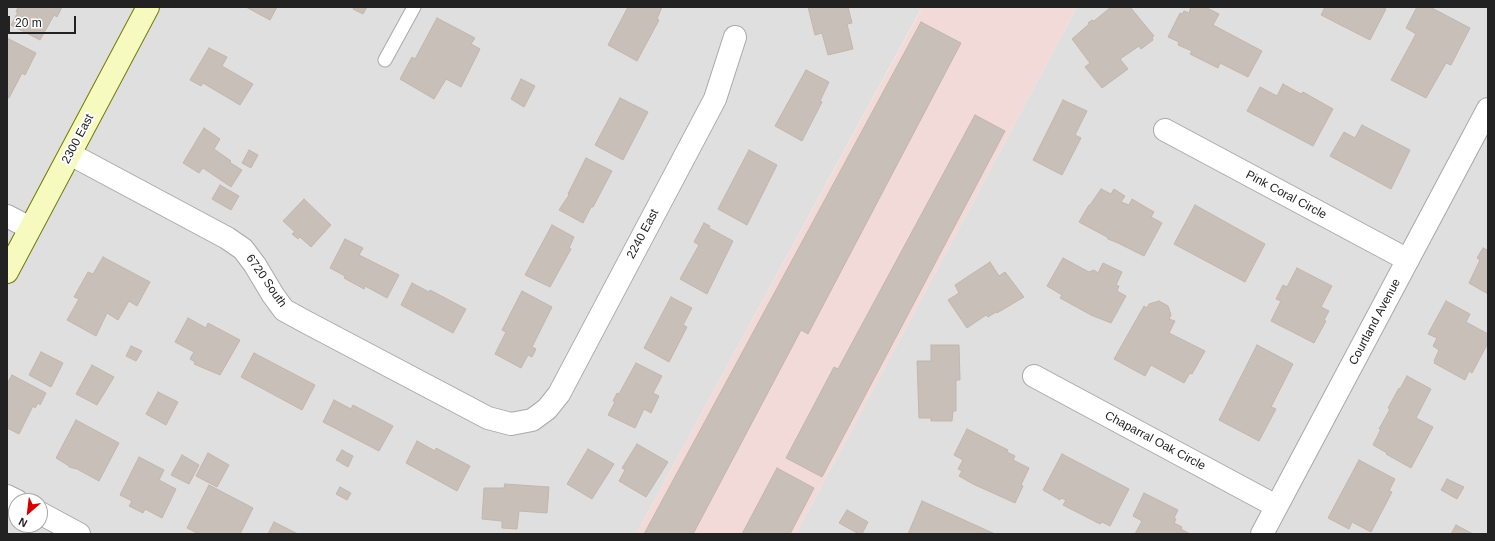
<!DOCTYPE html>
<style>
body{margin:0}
#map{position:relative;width:1495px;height:541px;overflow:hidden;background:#f2efe9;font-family:Helvetica,sans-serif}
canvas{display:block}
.frame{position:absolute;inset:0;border:8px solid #222;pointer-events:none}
.north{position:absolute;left:8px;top:493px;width:40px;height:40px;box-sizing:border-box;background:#fff;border:1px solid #a7a7a7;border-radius:50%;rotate:208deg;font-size:11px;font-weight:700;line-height:16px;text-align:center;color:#222}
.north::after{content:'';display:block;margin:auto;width:14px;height:18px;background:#d40000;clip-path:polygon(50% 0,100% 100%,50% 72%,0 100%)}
.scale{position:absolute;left:8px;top:16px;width:68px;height:18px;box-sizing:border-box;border:2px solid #222;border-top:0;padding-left:5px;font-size:12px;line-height:14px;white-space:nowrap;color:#222;-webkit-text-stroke:3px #fff;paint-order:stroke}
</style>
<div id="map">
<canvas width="1495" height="541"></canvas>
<div class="frame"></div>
<div class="north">N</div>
<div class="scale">20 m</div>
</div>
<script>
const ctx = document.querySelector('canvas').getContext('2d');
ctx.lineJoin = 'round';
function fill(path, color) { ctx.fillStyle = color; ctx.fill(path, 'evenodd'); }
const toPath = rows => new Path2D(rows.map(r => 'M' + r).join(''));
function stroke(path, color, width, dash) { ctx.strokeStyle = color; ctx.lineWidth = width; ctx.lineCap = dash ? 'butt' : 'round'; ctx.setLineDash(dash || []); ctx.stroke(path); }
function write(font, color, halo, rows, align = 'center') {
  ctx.font = font + ' Helvetica,sans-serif'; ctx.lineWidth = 4; ctx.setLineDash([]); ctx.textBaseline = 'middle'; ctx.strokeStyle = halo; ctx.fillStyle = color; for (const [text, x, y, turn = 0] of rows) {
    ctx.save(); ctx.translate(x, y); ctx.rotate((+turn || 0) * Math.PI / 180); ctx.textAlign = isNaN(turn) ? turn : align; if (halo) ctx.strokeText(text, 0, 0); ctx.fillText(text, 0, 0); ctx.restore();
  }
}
const residential = toPath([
 [7,7,917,7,921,9,636,534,7,534],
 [16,501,40,501,40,525,16,525],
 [1077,7,1488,7,1488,534,796,534]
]);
const commercial = toPath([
 [917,7,1077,7,796,534,636,534,921,10]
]);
const building = toPath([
 [18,7,62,7,57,17,54,15,40,40,11,25,18,12,16,12,18,7],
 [246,7,277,7,270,20,246,7],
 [354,7,367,7,363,14,353,9,354,7],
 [628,7,662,7,657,19,659,20,637,61,608,45,628,7],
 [808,7,848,7,852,23,847,24,853,49,828,55,822,33,815,35,808,7],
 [1111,7,1130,7,1154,36,1152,37,1153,40,1141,49,1139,46,1120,59,1128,69,1102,88,1085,67,1090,63,1072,39,1089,24,1088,23,1092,20,1094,21,1111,7],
 [1191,7,1205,7,1219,14,1213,25,1262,51,1248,77,1220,63,1218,68,1190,54,1192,51,1178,45,1179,42,1168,37,1180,13,1182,14,1184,11,1189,13,1191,7],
 [1325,7,1382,7,1386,9,1370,40,1321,15,1325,7],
 [1417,7,1430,7,1470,28,1451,65,1446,63,1426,98,1391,80,1416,34,1406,28,1417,7],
 [437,18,475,38,471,44,480,49,461,87,446,79,434,99,400,79,412,57,415,59,437,18],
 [921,22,961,43,808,334,801,330,693,534,644,534,921,22],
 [7,38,36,53,25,75,22,73,9,98,7,97,7,38],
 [209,48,227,57,222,66,253,84,240,105,203,83,201,86,190,80,209,48],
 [806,70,829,82,820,101,822,102,802,141,775,126,806,70],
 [521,79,535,86,524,107,511,99,521,79],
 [1283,84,1301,94,1303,92,1333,109,1313,146,1247,111,1260,87,1277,96,1283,84],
 [620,98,648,112,623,160,595,145,620,98],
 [1063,100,1087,111,1075,135,1081,138,1062,175,1033,160,1063,100],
 [975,115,1005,131,822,477,786,458,834,367,838,369,975,115],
 [1362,125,1410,150,1391,189,1330,156,1344,132,1355,138,1362,125],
 [204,128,220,139,214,149,231,161,229,162,242,170,231,187,203,168,199,173,183,163,204,128],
 [249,150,258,155,251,168,242,163,249,150],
 [749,150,777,165,747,225,718,209,749,150],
 [586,158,612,171,593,207,591,207,583,223,559,210,569,195,568,194,586,158],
 [220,185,239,196,231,210,212,199,220,185],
 [1101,189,1111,194,1114,189,1125,196,1121,202,1129,205,1132,199,1154,212,1151,217,1162,223,1144,256,1118,243,1108,239,1107,237,1079,222,1089,205,1090,205,1101,189],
 [304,199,331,225,311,247,300,237,298,239,292,234,295,232,283,221,304,199],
 [1195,205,1265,244,1245,282,1174,244,1195,205],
 [704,223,710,226,709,228,733,241,707,294,680,279,699,245,694,242,704,223],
 [552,225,574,237,569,248,571,249,550,287,525,275,552,225],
 [345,239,363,248,359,255,399,275,387,298,365,286,364,289,344,278,345,276,330,268,345,239],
 [1483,248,1487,250,1488,248,1488,294,1469,283,1480,260,1477,258,1483,248],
 [103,257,150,282,137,306,129,301,118,320,107,313,96,336,67,320,79,299,74,297,88,272,93,274,103,257],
 [1063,258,1089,272,1094,270,1098,273,1103,263,1122,272,1116,285,1119,286,1117,291,1126,296,1111,323,1091,315,1060,298,1062,295,1047,286,1063,258],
 [990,262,999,276,1005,272,1024,297,997,313,996,312,988,317,986,315,967,328,948,300,959,293,955,285,990,262],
 [1297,268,1332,286,1321,307,1329,311,1324,320,1326,321,1314,343,1271,321,1281,301,1276,299,1283,285,1287,287,1297,268],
 [412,283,429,292,430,290,466,309,453,333,401,305,412,283],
 [522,291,552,307,532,347,536,349,532,357,528,355,521,368,495,354,506,332,502,330,522,291],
 [671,297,692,308,683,325,687,327,669,362,644,348,671,297],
 [1159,301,1168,306,1171,315,1169,319,1175,321,1169,333,1205,351,1192,374,1190,373,1184,383,1151,365,1145,376,1114,359,1144,306,1147,308,1149,304,1159,301],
 [1446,301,1470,314,1466,322,1488,334,1488,343,1472,373,1469,371,1465,380,1434,363,1435,362,1434,361,1439,350,1433,346,1437,338,1428,334,1446,301],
 [188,318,206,328,208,323,240,340,220,375,194,364,195,362,190,359,194,352,175,342,188,318],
 [931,345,959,345,960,380,956,380,956,411,953,411,952,421,931,421,931,418,919,418,917,361,931,361,931,345],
 [1257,345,1293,364,1271,407,1276,409,1259,441,1219,420,1257,345],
 [131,346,142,351,136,361,126,356,131,346],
 [41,352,63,363,51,387,29,375,41,352],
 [254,353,315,385,302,410,241,377,254,353],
 [636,363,662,376,653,393,659,396,651,413,644,409,635,428,608,415,615,402,613,401,617,393,619,394,636,363],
 [92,365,114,377,97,405,76,394,92,365],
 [12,375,46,393,40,405,38,403,35,408,33,406,19,434,7,428,7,384,12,375],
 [1407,376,1431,389,1416,418,1433,427,1411,468,1386,454,1387,453,1373,445,1381,429,1379,429,1390,409,1388,408,1399,388,1400,389,1407,376],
 [158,392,178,402,166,425,146,414,158,392],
 [334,400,351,409,353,405,393,426,379,451,323,422,334,400],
 [76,420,119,443,99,481,77,469,69,467,69,466,56,458,76,420],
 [967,429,1008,450,1007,452,1015,456,1013,460,1029,468,1021,485,1023,486,1015,503,973,484,959,476,962,471,958,469,963,460,954,455,967,429],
 [417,441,435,451,436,448,470,466,457,491,406,463,417,441],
 [637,444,668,462,646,497,619,481,625,470,622,468,637,444],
 [588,449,614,464,592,499,567,484,588,449],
 [342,450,353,456,348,467,336,460,342,450],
 [208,453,229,465,217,487,196,476,208,453],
 [1062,454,1129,489,1110,526,1102,522,1100,524,1063,505,1066,500,1061,498,1060,500,1043,490,1062,454],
 [182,455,199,465,189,484,171,475,182,455],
 [139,457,164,470,159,480,176,489,162,518,145,509,143,513,129,506,132,501,120,495,139,457],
 [1359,460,1395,479,1389,491,1392,492,1371,532,1352,522,1349,529,1328,518,1359,460],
 [777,468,814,488,790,534,742,534,777,468],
 [1447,479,1464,487,1457,499,1441,490,1447,479],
 [505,484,549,487,547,513,519,511,517,529,502,528,502,521,482,519,484,488,504,488,505,484],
 [209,485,253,508,240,534,199,534,187,528,209,485],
 [340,487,351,493,347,500,336,494,340,487],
 [1144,493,1178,510,1174,518,1176,519,1174,523,1182,527,1181,529,1190,534,1135,534,1142,521,1133,516,1144,493],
 [922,501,995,534,908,534,922,501],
 [847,510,868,522,862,534,859,534,839,523,847,510],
 [274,522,298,534,268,534,274,522],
 [1456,525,1473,534,1451,534,1456,525]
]);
const lane = toPath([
 [385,60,414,7]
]);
const street = toPath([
 [1165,130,1408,260],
 [70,154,227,238,243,249,255,265,273,295,284,310,306,322,488,418,511,424,532,420,547,409,559,394,715,99,735,37],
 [7,216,30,228],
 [1034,376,1276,506],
 [7,496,17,501],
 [40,513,79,534],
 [1262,534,1488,109]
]);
const secondary = toPath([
 [7,272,148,7]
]);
const streetNames = [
 ["2300 East",78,139,-62],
 ["Pink Coral Circle",1286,195,28],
 ["2240 East",643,234,-62],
 ["6720 South",266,281,55],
 ["Courtland Avenue",1375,322,-62],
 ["Chaparral Oak Circle",1155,441,28]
];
fill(residential, '#e0dfdf');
fill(commercial, '#f2dad9');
fill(building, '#c7bfb8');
stroke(building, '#c4b6ab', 1);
stroke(lane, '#a9a9a9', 15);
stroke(street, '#a9a9a9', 24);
stroke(secondary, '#707d05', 24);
stroke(lane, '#fff', 13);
stroke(street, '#fff', 22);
stroke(secondary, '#f7fabf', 22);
write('12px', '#222', '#fff', streetNames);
</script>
